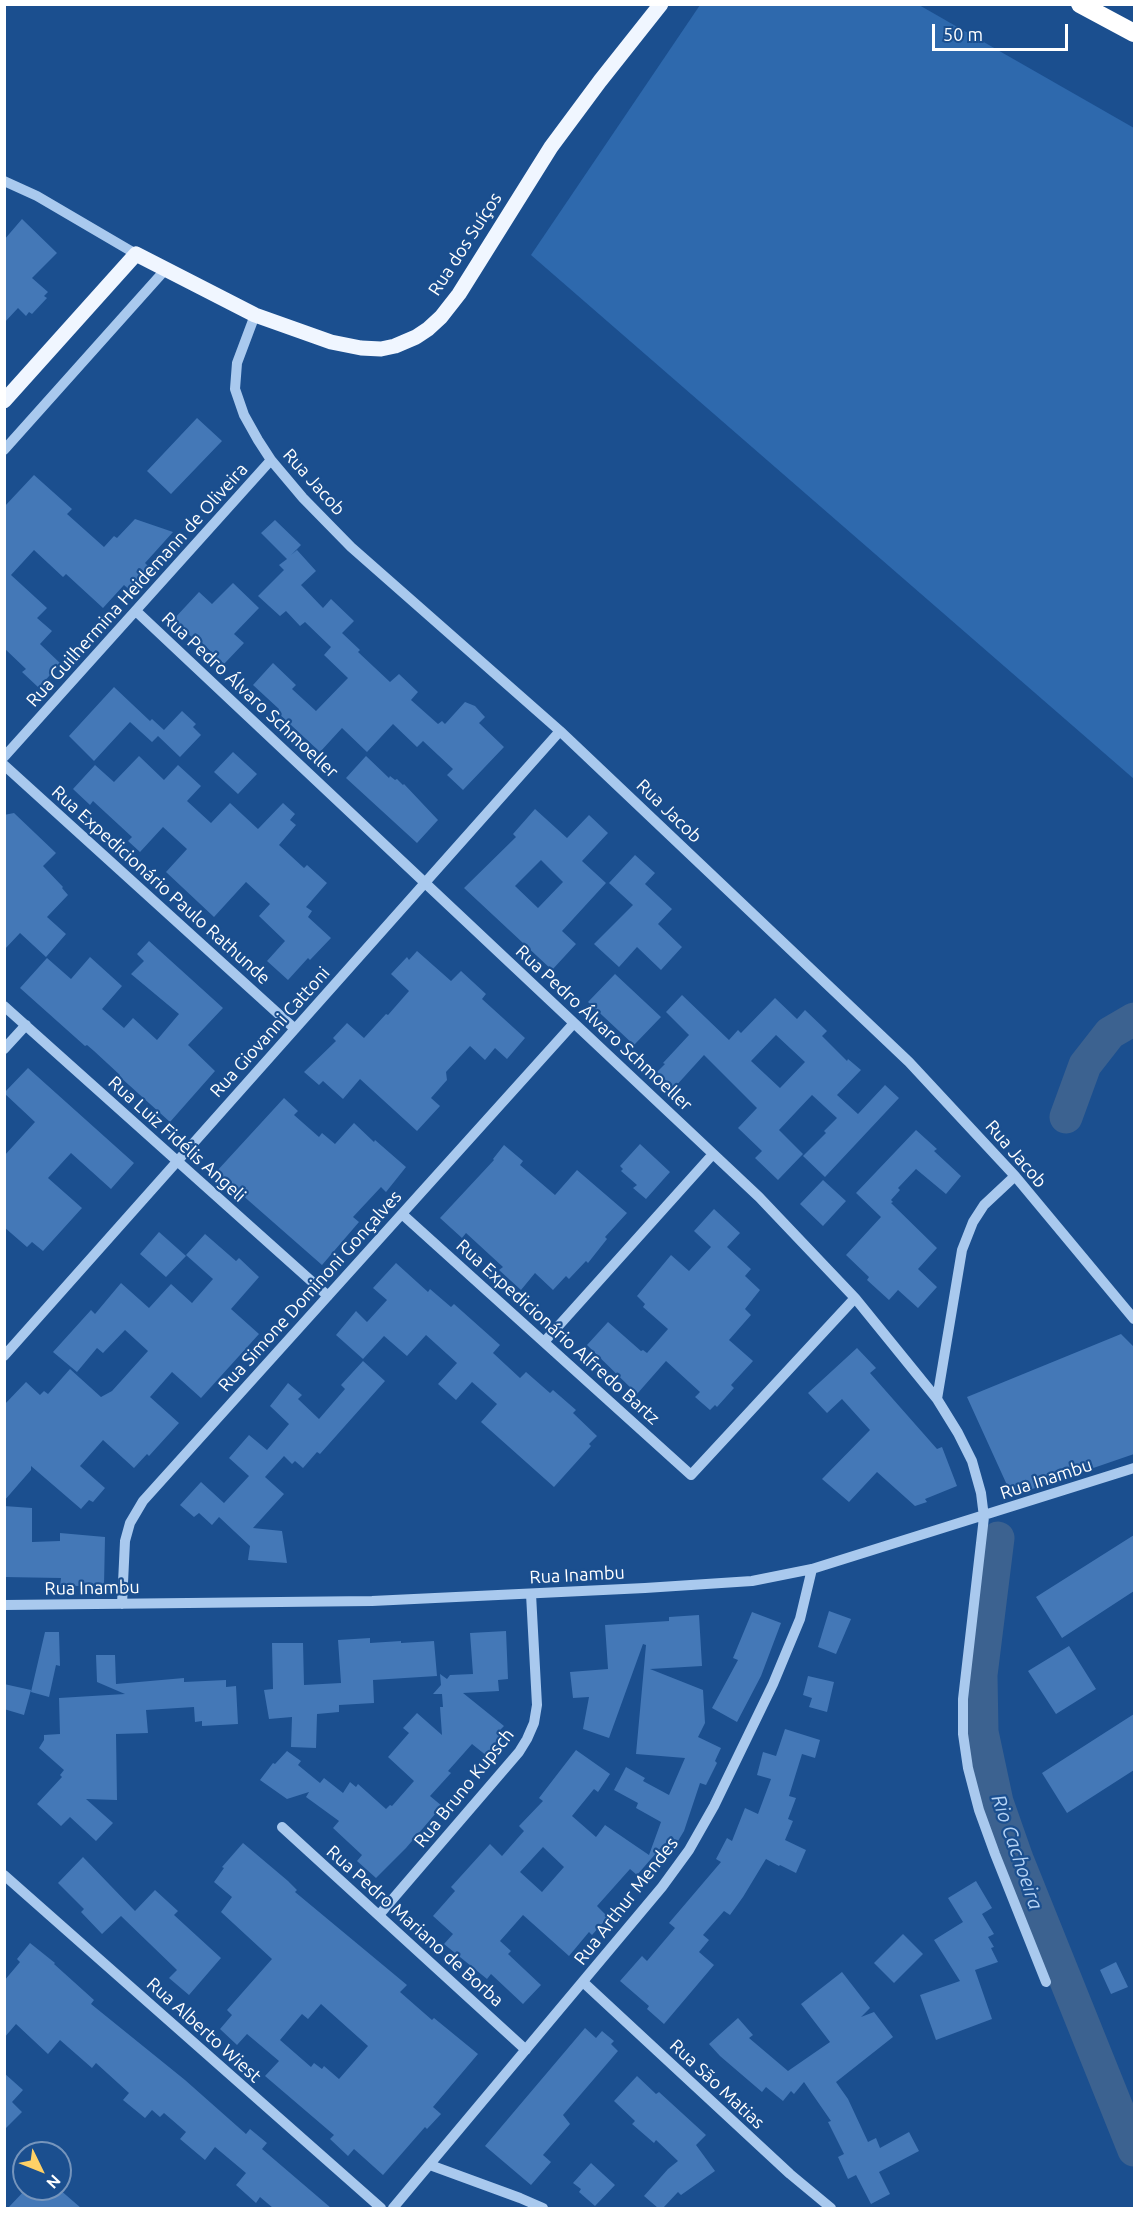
<!DOCTYPE html>
<meta charset="utf-8">
<style>
body{margin:0}
#map{position:relative;width:1139px;height:2213px;overflow:hidden;background:#1b4f8f;font-family:Ubuntu,sans-serif}
canvas{display:block}
.frame{position:absolute;inset:0;border:6px solid #fff;pointer-events:none}
.north{position:absolute;left:12px;top:2141px;width:60px;height:60px;box-sizing:border-box;background:#1b4f8f;border:2px solid #7695bc;border-radius:50%;rotate:133deg;font-size:16px;font-weight:700;line-height:24px;text-align:center;color:#fff}
.north::after{content:'';display:block;margin:auto;width:21px;height:27px;background:#ffd166;clip-path:polygon(50% 0,100% 100%,50% 72%,0 100%)}
.scale{position:absolute;left:932px;top:24px;width:136px;height:27px;box-sizing:border-box;border:3px solid #fff;border-top:0;padding-left:8px;font-size:18px;line-height:21px;white-space:nowrap;color:#fff;-webkit-text-stroke:4px #1b4f8f;paint-order:stroke}
</style>
<div id="map">
<canvas width="1139" height="2213"></canvas>
<div class="frame"></div>
<div class="north">N</div>
<div class="scale">50 m</div>
</div>
<script>
const ctx = document.querySelector('canvas').getContext('2d');
ctx.lineJoin = 'round';
function fill(path, color) { ctx.fillStyle = color; ctx.fill(path, 'evenodd'); }
const toPath = rows => new Path2D(rows.map(r => 'M' + r).join(''));
function stroke(path, color, width, dash) { ctx.strokeStyle = color; ctx.lineWidth = width; ctx.lineCap = dash ? 'butt' : 'round'; ctx.setLineDash(dash || []); ctx.stroke(path); }
function write(font, color, halo, rows, align = 'center') {
  ctx.font = font + ' Ubuntu,sans-serif'; ctx.lineWidth = 4.5; ctx.setLineDash([]); ctx.textBaseline = 'middle'; ctx.strokeStyle = halo; ctx.fillStyle = color; for (const [text, x, y, turn = 0] of rows) {
    ctx.save(); ctx.translate(x, y); ctx.rotate((+turn || 0) * Math.PI / 180); ctx.textAlign = isNaN(turn) ? turn : align; if (halo) ctx.strokeText(text, 0, 0); ctx.fillText(text, 0, 0); ctx.restore();
  }
}
const green = toPath([
 [700,5,919,5,1134,128,1134,779,531,255]
]);
const river = toPath([
 [1066,1117,1085,1065,1110,1033,1134,1019],
 [998,1538,981,1675,982,1732,997,1802,1017,1859,1134,2150]
]);
const building = toPath([
 [22,219,57,253,32,278,48,292,44,296,47,298,32,314,29,312,26,316,18,308,4,323,4,240],
 [197,418,222,441,171,494,147,471],
 [34,475,72,509,67,514,104,547,114,536,117,538,135,519,173,532,145,563,153,571,133,593,124,585,103,608,66,574,63,577,34,550,11,575,47,608,37,618,52,631,40,644,60,663,39,688,22,672,26,669,4,648,4,507],
 [275,520,301,545,291,555,297,550,316,571,301,585,323,608,331,599,354,621,342,633,360,650,358,652,390,682,399,674,418,692,411,700,438,724,442,721,445,724,465,702,475,706,485,717,479,723,504,747,463,790,447,775,453,769,423,741,417,747,393,724,367,752,342,728,320,752,277,712,279,709,253,685,273,663,296,685,292,689,316,711,348,678,324,655,331,647,305,622,300,626,286,611,280,616,258,596,284,570,279,565,287,559,261,533],
 [233,583,259,608,234,634,244,643,224,664,197,638,195,640,173,620,199,592,212,604],
 [114,687,150,721,152,719,164,730,182,711,196,724,193,727,201,735,180,757,158,736,152,742,130,722,94,761,69,736],
 [233,752,257,774,238,794,214,772],
 [139,756,164,780,178,765,201,786,187,801,211,823,230,803,258,829,283,803,295,814,290,820,296,825,279,845,304,868,307,865,327,883,306,907,312,911,308,917,331,938,310,960,308,958,288,980,267,961,285,941,259,916,270,904,246,882,214,917,166,872,187,849,163,827,140,852,128,841,132,837,93,801,90,805,73,789,95,765,114,782],
 [366,756,389,778,390,776,395,780,397,779,403,785,404,784,438,820,417,843,346,778],
 [535,809,567,838,589,815,608,833,582,861,606,883,562,931,576,944,552,970,464,888,516,837,513,834],
 [541,860,563,882,538,908,515,886],
 [14,813,56,853,43,866,63,887,62,888,68,895,47,917,66,934,46,957,20,933,4,950,4,815],
 [635,855,655,873,645,884,672,909,658,924,682,947,661,970,637,947,619,967,594,944,633,905,609,883],
 [149,941,223,1008,188,1045,215,1071,170,1122,119,1076,120,1075,94,1051,87,1045,85,1046,20,988,47,958,71,979,90,957,122,986,102,1009,124,1028,133,1018,157,1040,179,1014,131,974,144,961,137,954],
 [417,951,451,981,461,971,486,994,482,999,525,1038,507,1059,495,1048,485,1060,470,1046,446,1072,447,1080,431,1098,440,1106,417,1131,360,1079,343,1099,323,1081,319,1085,304,1072,336,1041,333,1038,347,1023,364,1038,386,1014,388,1015,409,991,391,974,407,957,409,960],
 [615,974,661,1017,634,1045,588,1002],
 [682,995,729,1040,738,1030,741,1033,775,998,797,1019,805,1010,827,1031,822,1036,847,1061,848,1059,861,1070,837,1095,858,1114,885,1085,899,1098,825,1177,803,1156,826,1133,824,1131,837,1118,812,1095,779,1130,803,1154,778,1180,755,1158,762,1151,738,1128,757,1108,704,1055,674,1088,657,1072,665,1064,663,1063,689,1035,666,1012],
 [776,1035,805,1062,780,1088,751,1061],
 [28,1068,134,1163,111,1189,71,1153,48,1178,82,1208,43,1251,32,1242,27,1247,4,1227,4,1156,35,1122,4,1093],
 [284,1098,298,1111,294,1115,319,1137,322,1133,335,1144,354,1123,374,1142,375,1140,406,1167,386,1192,381,1187,353,1217,359,1222,322,1265,216,1172],
 [916,1130,937,1149,934,1151,961,1176,946,1194,916,1169,898,1188,900,1190,891,1200,893,1202,891,1203,937,1248,918,1269,937,1287,918,1308,898,1290,889,1300,867,1280,869,1277,846,1255,881,1217,856,1193],
 [640,1144,670,1172,646,1199,633,1188,637,1185,621,1171,623,1169,620,1166],
 [504,1145,523,1161,520,1165,555,1195,577,1170,627,1213,605,1237,607,1239,588,1263,586,1261,569,1279,566,1276,553,1290,535,1273,521,1290,499,1270,503,1267,466,1233,462,1238,440,1218,494,1160,493,1159],
 [823,1180,846,1201,823,1226,800,1204],
 [714,1209,740,1233,727,1247,751,1269,745,1276,760,1290,745,1309,751,1315,729,1340,753,1361,731,1385,734,1388,717,1407,715,1405,710,1410,695,1397,700,1392,666,1361,637,1394,587,1345,608,1322,641,1351,643,1350,647,1353,668,1329,643,1307,645,1304,637,1296,671,1255,689,1271,711,1247,694,1231],
 [159,1232,186,1256,166,1277,140,1254],
 [205,1234,236,1261,239,1258,259,1277,231,1309,259,1334,201,1398,172,1372,150,1397,179,1423,149,1456,147,1454,134,1468,103,1440,80,1466,105,1488,93,1502,89,1500,81,1509,31,1466,31,1470,4,1501,4,1405,26,1382,40,1395,44,1391,48,1394,70,1369,101,1397,112,1391,148,1351,125,1330,103,1353,97,1348,77,1372,53,1352,91,1310,95,1314,121,1283,149,1308,171,1284,192,1303,213,1279,186,1255],
 [396,1263,428,1292,430,1289,451,1307,454,1304,500,1345,493,1353,520,1378,526,1372,550,1393,553,1390,576,1410,573,1413,597,1436,589,1444,591,1446,554,1487,481,1422,497,1404,472,1382,456,1400,438,1384,457,1363,426,1335,407,1356,384,1336,363,1359,336,1335,356,1311,367,1322,387,1300,373,1288],
 [1121,1334,1134,1347,1134,1454,1012,1496,967,1397],
 [857,1348,876,1368,870,1373,937,1449,942,1447,957,1486,925,1499,927,1502,915,1506,877,1472,849,1502,822,1479,870,1430,842,1399,827,1413,808,1393],
 [363,1361,385,1381,320,1454,317,1452,303,1468,295,1461,292,1464,284,1456,265,1477,284,1494,253,1528,282,1531,287,1563,248,1560,250,1546,219,1517,212,1525,199,1513,194,1517,180,1505,201,1482,224,1503,249,1476,229,1458,249,1435,267,1450,289,1424,270,1406,288,1383,302,1395,298,1399,319,1419,345,1389,341,1385],
 [4,1506,32,1508,32,1542,60,1541,60,1533,105,1537,104,1586,60,1586,61,1578,4,1577],
 [1134,1535,1134,1591,1062,1638,1036,1597],
 [829,1611,851,1619,836,1654,818,1647],
 [752,1612,781,1623,761,1676,737,1722,712,1708,738,1660,733,1658],
 [699,1615,702,1666,650,1669,703,1690,705,1723,698,1737,721,1748,715,1761,717,1763,706,1785,700,1783,684,1831,678,1841,672,1838,669,1845,665,1843,637,1875,630,1869,597,1906,608,1917,592,1935,589,1932,569,1956,523,1915,500,1941,511,1951,508,1954,541,1985,523,2004,491,1974,487,1979,444,1944,453,1934,433,1916,455,1891,451,1887,490,1844,502,1856,524,1831,519,1826,543,1801,539,1798,576,1750,610,1774,598,1792,594,1789,572,1816,596,1837,605,1825,649,1855,661,1822,636,1808,638,1803,614,1790,626,1767,645,1778,643,1781,669,1795,685,1758,636,1754,646,1645,643,1644,609,1738,583,1729,589,1697,573,1698,570,1672,608,1669,605,1625,669,1621,669,1617],
 [543,1847,564,1867,542,1892,520,1872],
 [506,1631,508,1679,498,1680,499,1691,463,1693,504,1726,498,1732,504,1737,487,1756,472,1744,448,1771,451,1773,430,1796,442,1806,406,1848,376,1878,357,1861,362,1855,333,1828,339,1821,306,1797,309,1792,287,1799,260,1780,273,1763,275,1764,287,1751,301,1761,298,1765,320,1783,324,1778,343,1793,350,1782,356,1787,358,1784,386,1809,390,1805,392,1806,414,1781,388,1757,409,1733,403,1728,417,1713,442,1735,440,1707,443,1707,442,1694,433,1694,441,1685,440,1674,447,1679,450,1675,473,1674,470,1633],
 [45,1632,59,1632,60,1666,56,1665,49,1697,31,1692],
 [370,1638,370,1643,401,1641,401,1643,434,1641,437,1676,373,1680,374,1703,339,1705,339,1712,317,1714,316,1748,291,1747,292,1717,269,1719,264,1690,273,1689,272,1643,303,1643,304,1685,341,1683,338,1640],
 [1069,1646,1096,1689,1056,1714,1028,1671],
 [96,1655,115,1655,116,1684,184,1678,184,1682,226,1680,226,1687,236,1686,238,1724,202,1726,202,1721,195,1722,194,1707,146,1710,148,1733,116,1734,117,1800,86,1799,113,1823,96,1841,70,1817,61,1826,37,1804,62,1777,60,1775,64,1770,39,1748,44,1740,44,1735,60,1734,59,1698,125,1694,97,1682],
 [808,1676,834,1682,827,1712,809,1707,812,1698,803,1695],
 [4,1684,31,1690,24,1715,4,1709],
 [1134,1714,1134,1770,1067,1813,1042,1773],
 [785,1729,820,1740,815,1758,802,1754,789,1796,796,1798,788,1819,793,1821,785,1840,806,1850,796,1873,780,1865,779,1866,766,1859,743,1897,730,1915,724,1911,703,1935,709,1940,699,1952,714,1965,664,2024,647,2009,649,2006,620,1981,642,1956,647,1961,675,1928,669,1923,721,1862,716,1859,727,1838,732,1841,745,1808,758,1814,771,1779,757,1775,763,1752,776,1756],
 [243,1843,288,1881,297,1890,295,1892,407,1985,400,1992,432,2020,434,2018,478,2054,433,2107,441,2114,427,2129,425,2127,383,2175,354,2149,348,2156,330,2139,334,2135,265,2076,279,2061,247,2034,237,2045,220,2029,232,2015,227,2010,272,1959,221,1912,232,1897,214,1882,224,1868,222,1867],
 [321,2004,368,2046,339,2079,324,2066,322,2069,314,2063,311,2067,280,2040,302,2014,308,2019],
 [83,1857,135,1911,155,1890,178,1911,174,1915,221,1958,189,1995,169,1978,177,1970,121,1916,102,1934,81,1912,84,1909,58,1883],
 [976,1881,992,1908,982,1914,994,1934,988,1937,994,1947,991,1948,998,1962,975,1970,992,2019,936,2040,920,1995,960,1981,934,1940,963,1922,948,1898],
 [903,1934,923,1954,894,1983,874,1963],
 [30,1943,55,1963,54,1964,94,2000,91,2004,185,2080,246,2134,250,2129,267,2143,262,2149,331,2208,273,2208,260,2197,256,2203,236,2185,246,2173,215,2147,205,2160,180,2139,186,2132,164,2113,160,2117,152,2110,145,2118,123,2100,129,2093,96,2063,92,2068,60,2040,48,2054,16,2024,4,2038,4,1981,20,1962,17,1959],
 [1116,1962,1128,1987,1111,1994,1100,1970],
 [842,1972,870,2008,861,2017,874,2012,893,2037,836,2082,848,2099,868,2142,876,2138,880,2148,909,2132,919,2151,879,2172,890,2194,871,2204,856,2175,848,2179,838,2157,844,2154,828,2122,831,2121,804,2082,794,2094,791,2091,783,2101,766,2087,762,2092,720,2056,709,2044,738,2018,753,2035,749,2038,788,2071,830,2042,801,2004],
 [585,2028,596,2038,602,2031,614,2041,611,2044,618,2051,563,2115,570,2124,543,2155,551,2162,531,2185,485,2146],
 [4,2073,23,2090,12,2102,22,2112,4,2130],
 [637,2076,656,2094,659,2092,706,2135,696,2145,715,2171,681,2195,678,2192,663,2208,658,2208,644,2196,668,2169,678,2161,656,2140,654,2143,632,2124,635,2121,614,2101],
 [591,2163,615,2185,595,2206,579,2192,581,2189,573,2183],
 [26,2189,59,2189,81,2208,8,2208]
]);
const minor = toPath([
 [4,181,37,196,136,254],
 [255,315,237,363,235,389,244,415,258,440,271,460,303,498,351,547,560,731,909,1062,1015,1176,1134,1319],
 [4,450,165,270],
 [136,611,759,1197,855,1298,937,1399,958,1433,972,1461,981,1493,984,1517,963,1699,963,1734,968,1768,979,1810,995,1854,1046,1982],
 [4,757,271,460],
 [4,765,295,1029],
 [4,1006,328,1296],
 [4,1049,26,1025],
 [402,1214,691,1475,855,1298],
 [544,1342,713,1154],
 [4,1356,560,731],
 [937,1399,962,1250,973,1222,984,1205,1015,1176],
 [122,1604,125,1541,130,1523,143,1501,574,1023],
 [4,1605,372,1601,645,1588,752,1581,812,1569,1134,1468],
 [282,1827,526,2050],
 [4,1875,381,2208],
 [379,1915,519,1752,527,1739,534,1723,537,1705,531,1594],
 [583,1982,790,2174,831,2208],
 [430,2165,520,2198,543,2208],
 [393,2208,662,1887,689,1850,714,1806,773,1684,800,1619,812,1569]
]);
const major = toPath([
 [4,401,136,254,255,315,331,342,361,348,381,349,395,346,416,337,428,329,441,317,459,294,551,147,600,81,661,4]
]);
const highway = toPath([
 [1080,4,1134,33]
]);
const streetNames = [
 ["Rua dos Suíços",465,244,-57],
 ["Rua Jacob",314,482,48],
 ["Rua Guilhermina Heidemann de Oliveira",137,585,-48],
 ["Rua Pedro Álvaro Schmoeller",250,695,43],
 ["Rua Jacob",669,811,44],
 ["Rua Expedicionário Paulo Rathunde",161,885,42],
 ["Rua Pedro Álvaro Schmoeller",604,1028,43],
 ["Rua Giovanni Cattoni",270,1032,-48],
 ["Rua Luiz Fidélis Angeli",177,1139,42],
 ["Rua Jacob",1016,1154,49],
 ["Rua Simone Dominoni Gonçalves",310,1291,-48],
 ["Rua Expedicionário Alfredo Bartz",558,1332,42],
 ["Rua Inambu",1046,1479,-18],
 ["Rua Inambu",577,1575,-3],
 ["Rua Inambu",92,1588,-1],
 ["Rua Bruno Kupsch",464,1788,-51],
 ["Rua Arthur Mendes",626,1901,-52],
 ["Rua Pedro Mariano de Borba",415,1926,42],
 ["Rua Alberto Wiest",204,2030,42],
 ["Rua São Matias",717,2084,43]
];
const waterNames = [
 ["Rio Cachoeira",1017,1852,71]
];
fill(green, '#2e69ad');
stroke(river, '#3c6290', 33);
fill(building, '#4478b7');
stroke(minor, '#a9c9ee', 10);
stroke(major, '#f0f6ff', 15);
stroke(highway, '#fff', 18);
write('18px', '#fff', '#1b4f8f', streetNames);
write('italic 20px', '#b5d3f5', '#1b4f8f', waterNames);
</script>
